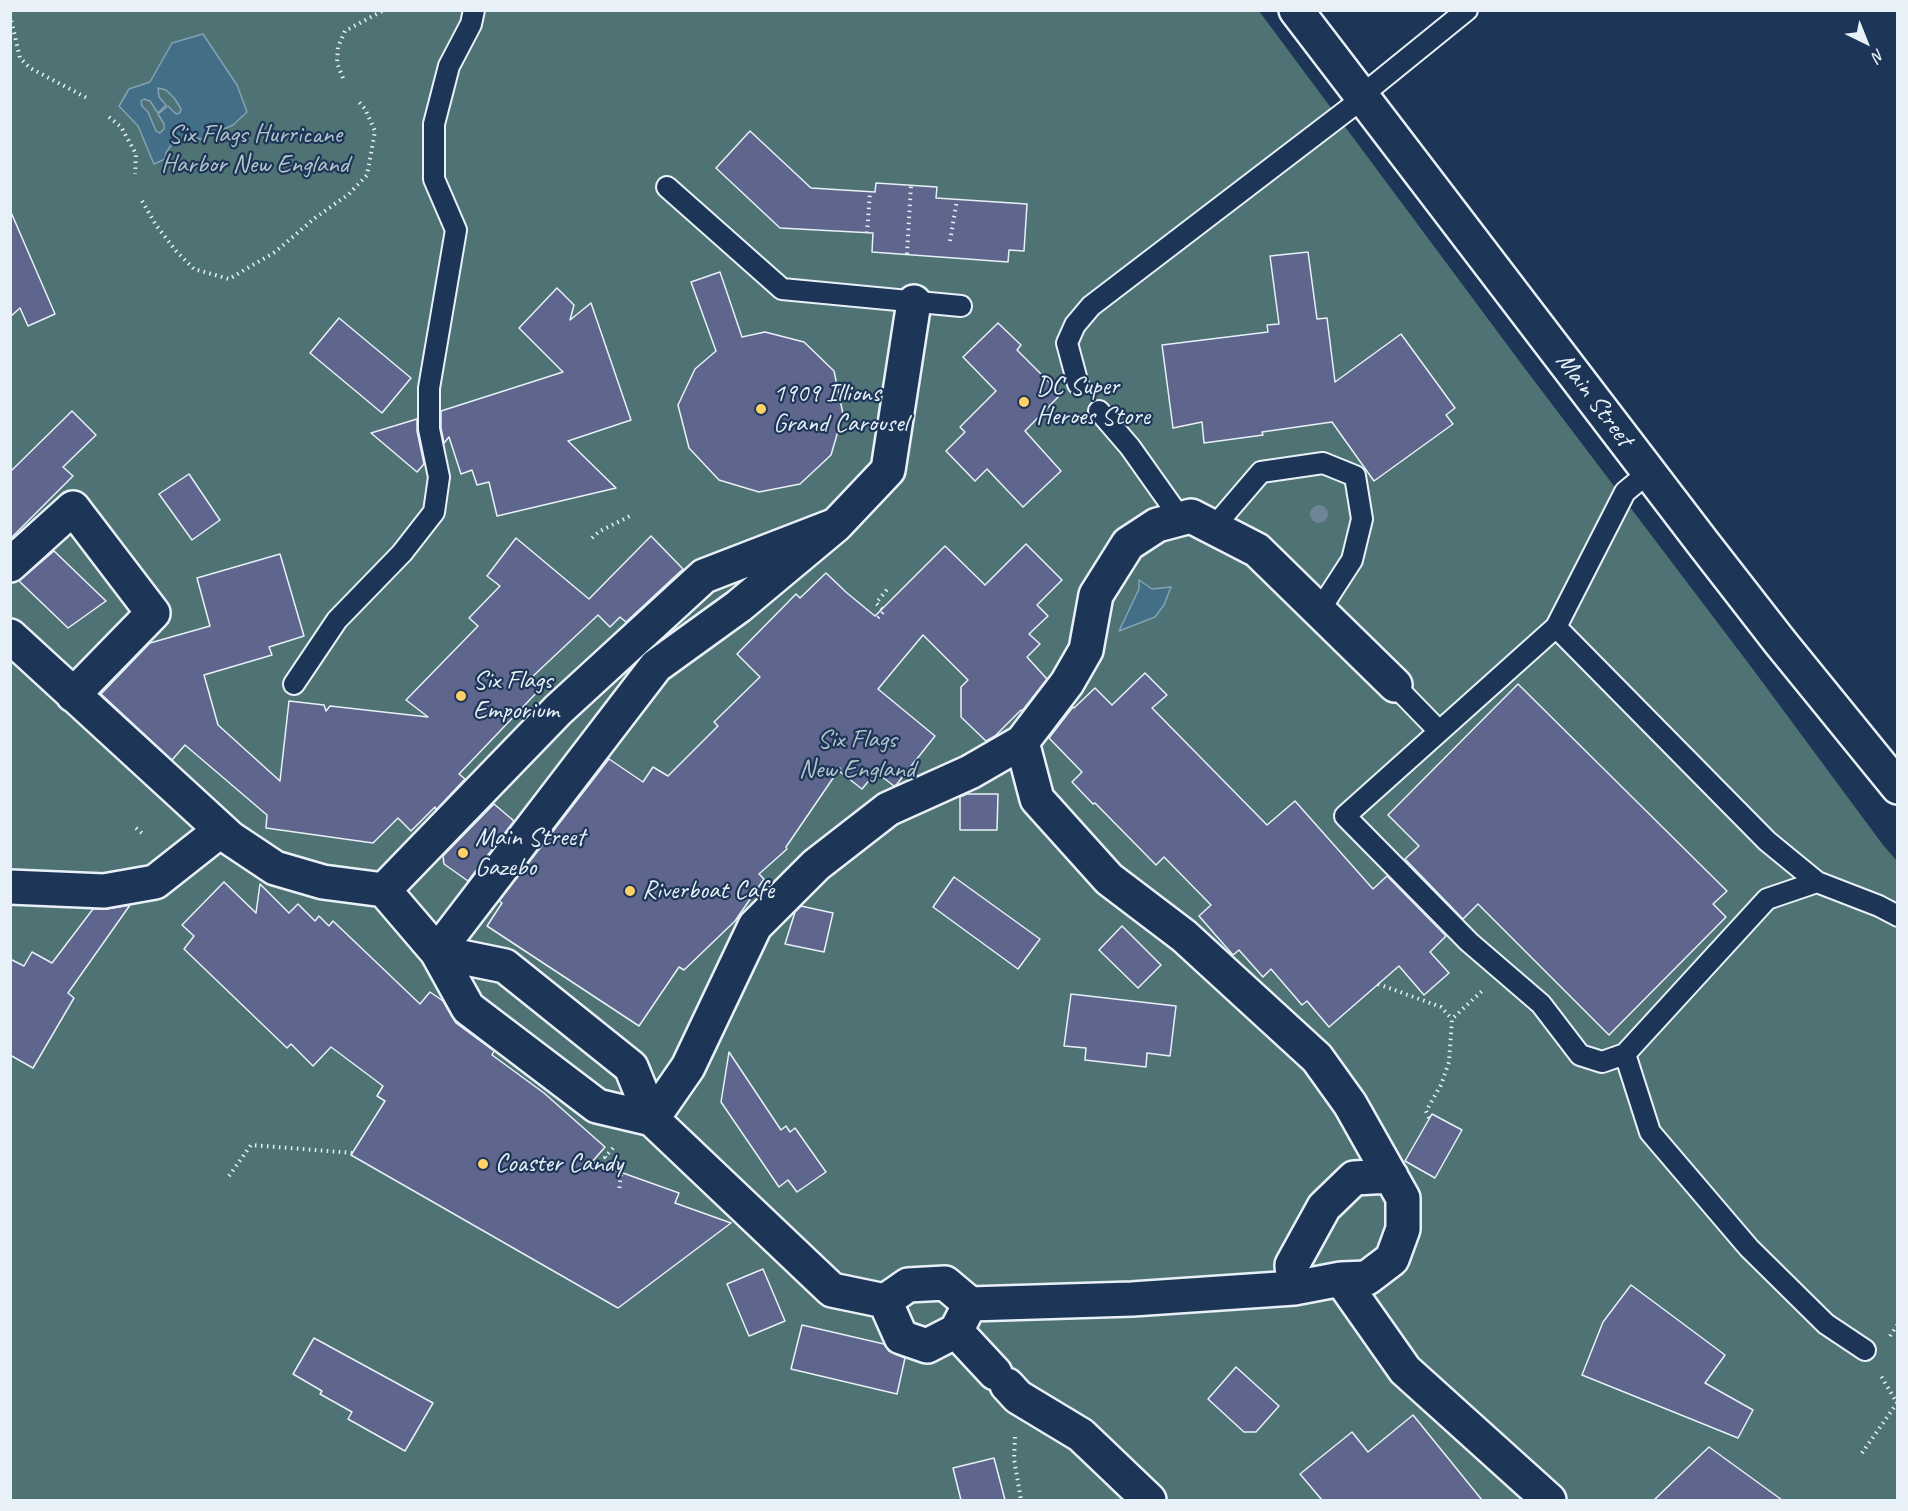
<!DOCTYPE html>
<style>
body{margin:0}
#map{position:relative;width:1908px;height:1511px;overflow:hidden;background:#1d3557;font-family:Caveat,sans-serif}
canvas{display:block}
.frame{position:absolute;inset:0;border:12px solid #e8f1f8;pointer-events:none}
.north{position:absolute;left:1836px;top:12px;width:60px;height:60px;-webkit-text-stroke:4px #1d3557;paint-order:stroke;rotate:137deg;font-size:16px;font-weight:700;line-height:24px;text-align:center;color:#e8f1f8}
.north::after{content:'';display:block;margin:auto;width:21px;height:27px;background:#e8f1f8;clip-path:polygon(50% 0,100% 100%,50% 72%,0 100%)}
</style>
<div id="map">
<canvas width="1908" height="1511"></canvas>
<div class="frame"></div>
<div class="north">N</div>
</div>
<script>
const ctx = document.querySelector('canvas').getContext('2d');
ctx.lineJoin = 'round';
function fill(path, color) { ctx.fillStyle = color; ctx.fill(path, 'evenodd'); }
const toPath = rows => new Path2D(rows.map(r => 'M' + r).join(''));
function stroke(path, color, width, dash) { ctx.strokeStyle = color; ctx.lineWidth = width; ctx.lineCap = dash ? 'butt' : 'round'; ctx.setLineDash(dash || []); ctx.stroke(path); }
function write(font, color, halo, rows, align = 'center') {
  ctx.font = font + ' Caveat,sans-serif'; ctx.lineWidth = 4.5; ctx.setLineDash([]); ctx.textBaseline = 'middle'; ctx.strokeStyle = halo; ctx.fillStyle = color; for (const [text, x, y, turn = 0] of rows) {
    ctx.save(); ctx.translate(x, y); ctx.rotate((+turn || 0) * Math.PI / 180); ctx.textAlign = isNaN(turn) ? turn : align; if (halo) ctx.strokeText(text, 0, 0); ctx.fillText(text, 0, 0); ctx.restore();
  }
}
const green = toPath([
 [10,11,1259,11,1523,366,1752,668,1883,845,1897,861,1897,1500,11,1500]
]);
const water = toPath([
 [203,34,237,85,247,112,233,125,215,133,201,139,192,137,179,139,171,145,166,153,165,159,154,164,138,126,119,106,129,89,150,82,172,43,203,34],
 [158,88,166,90,175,99,181,109,180,113,176,114,168,106,158,114,164,124,164,129,160,133,156,131,148,112,142,106,141,101,144,99,150,101,158,113,166,105,159,97,158,88],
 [1139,580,1152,589,1171,587,1164,605,1155,617,1119,631,1139,589,1139,580]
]);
const building = toPath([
 [750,131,811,188,875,192,876,183,937,187,936,198,1027,204,1024,251,1009,250,1008,262,872,252,873,233,780,228,716,168,750,131],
 [10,210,55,314,28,326,20,308,10,317,10,210],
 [1308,252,1317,319,1327,318,1335,382,1401,334,1455,408,1446,415,1453,424,1374,481,1332,422,1262,432,1263,435,1204,443,1202,422,1173,428,1162,345,1268,332,1267,325,1279,324,1270,256,1308,252],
 [720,272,742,337,765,332,804,342,834,371,843,414,831,455,800,484,759,492,719,480,689,448,678,405,695,369,716,351,691,282,720,272],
 [557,288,574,305,570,320,591,303,631,420,568,441,616,488,497,516,489,482,477,485,472,470,461,474,449,437,444,443,441,428,441,411,563,372,519,328,557,288],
 [339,318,411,378,382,413,310,353,339,318],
 [998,323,1021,345,1017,350,1061,394,1025,431,1061,471,1023,507,987,469,975,481,946,451,965,432,960,427,996,391,963,357,998,323],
 [72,411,96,435,63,467,73,476,10,539,10,472,72,411],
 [417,419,417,431,424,464,417,472,371,433,417,419],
 [189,474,220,520,192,540,159,494,189,474],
 [651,536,683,569,626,622,620,617,610,627,598,615,531,678,541,688,459,774,465,779,436,810,435,807,411,831,398,818,373,843,266,828,267,815,185,745,172,760,101,694,150,643,210,626,197,578,280,554,304,636,269,647,272,655,204,675,218,725,280,781,289,701,324,705,326,711,330,706,428,717,406,700,478,626,469,618,500,586,487,576,516,538,589,599,651,536],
 [1026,544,1062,580,1037,605,1048,616,1029,634,1040,644,1027,657,1047,679,1022,711,1021,710,995,736,986,741,961,717,961,687,968,680,923,635,878,689,935,736,897,784,894,786,876,772,862,789,839,771,840,768,786,847,787,849,759,874,764,879,735,921,684,970,679,967,639,1026,487,926,502,903,499,901,609,759,643,782,653,767,668,776,718,726,714,722,760,677,737,654,796,594,800,598,826,573,847,593,875,616,945,546,985,585,1026,544],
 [54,551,106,601,68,628,19,581,54,551],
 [1145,673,1167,695,1152,708,1267,825,1295,801,1373,889,1387,876,1446,936,1430,952,1449,973,1424,995,1399,966,1329,1027,1307,1001,1302,1005,1271,969,1263,977,1239,950,1233,955,1199,916,1211,905,1164,857,1156,865,1095,803,1093,804,1072,782,1082,772,1049,738,1073,707,1074,708,1095,688,1112,705,1145,673],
 [1518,684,1727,891,1713,904,1726,917,1609,1035,1478,904,1463,919,1405,859,1419,846,1388,815,1518,684],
 [967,794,998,794,997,830,960,830,960,797,967,794],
 [494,804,514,821,468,881,444,864,443,856,494,804],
 [954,877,1040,939,1018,969,933,907,954,877],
 [224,882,256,913,260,884,289,913,298,904,315,921,319,916,329,926,333,921,420,1004,430,992,443,1001,456,1023,494,1051,492,1055,544,1093,605,1147,592,1162,679,1193,675,1203,731,1223,618,1308,351,1155,385,1101,377,1096,383,1086,331,1047,313,1066,291,1044,287,1048,184,949,194,936,182,925,224,882],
 [130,905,68,993,74,998,33,1068,10,1055,10,959,24,966,32,952,52,963,93,909,107,909,130,905],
 [801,906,833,913,824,952,785,944,795,912,801,906],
 [1122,926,1161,965,1138,988,1099,950,1122,926],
 [1071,994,1176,1006,1170,1056,1147,1053,1146,1067,1085,1060,1086,1048,1064,1046,1071,994],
 [729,1052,781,1130,786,1126,790,1132,795,1128,826,1172,797,1192,788,1180,779,1187,721,1102,729,1052],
 [1432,1114,1462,1130,1435,1178,1405,1161,1432,1114],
 [763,1269,785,1321,749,1336,727,1284,763,1269],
 [1631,1285,1725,1355,1705,1383,1753,1410,1738,1438,1582,1375,1603,1322,1631,1285],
 [802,1325,884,1344,889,1351,905,1358,897,1394,791,1369,802,1325],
 [314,1338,433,1403,405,1451,348,1419,352,1412,320,1394,322,1391,293,1374,314,1338],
 [1236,1367,1279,1406,1256,1432,1244,1432,1208,1399,1236,1367],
 [1413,1415,1482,1500,1322,1500,1300,1474,1352,1432,1368,1452,1413,1415],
 [1709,1447,1782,1500,1654,1500,1709,1447],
 [994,1458,1005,1500,961,1500,953,1468,994,1458]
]);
const path = toPath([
 [10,15,20,58,30,68,89,99],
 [343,78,337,63,338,47,345,31,384,10],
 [109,117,121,127,136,154,135,174],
 [142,201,156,225,176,251,194,269,229,279,275,252,315,218,349,194,367,175,375,131,365,109,359,102],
 [867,233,870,192],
 [950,241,957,200],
 [907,254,911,185],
 [592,538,600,531,630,516],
 [878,618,884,611,876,603,889,587],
 [136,828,143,834],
 [1378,984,1441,1007,1452,1019],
 [1429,1118,1426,1111,1441,1085,1449,1062,1452,1019,1482,991],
 [613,1148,605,1157,621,1174,619,1192],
 [229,1176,251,1145,353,1153],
 [10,1269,10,1273],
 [1890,1336,1898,1324],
 [1015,1437,1014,1459,1021,1500],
 [1862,1453,1897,1403,1881,1376]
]);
const lane = toPath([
 [1361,96,1467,10],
 [667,187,782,289,961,306],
 [1078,384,1067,343,1075,325,1091,306,1363,98],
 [1099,411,1130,447,1181,519],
 [1213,528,1261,472,1323,463,1355,476,1362,519,1352,560,1319,611],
 [1556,627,1625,492,1649,472],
 [294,684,337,620,402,553,434,512,439,477,429,429,429,388,456,230,434,179,434,124,449,66,471,24,474,10],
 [1404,695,1439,731],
 [1817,882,1767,899,1625,1054,1602,1062,1580,1055,1541,1004,1469,942,1345,816,1556,627,1767,841,1817,882,1879,906,1898,916],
 [1625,1054,1650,1132,1749,1248,1826,1324,1865,1350]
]);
const street = toPath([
 [836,525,739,606,656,666,437,952,468,1008,597,1106,652,1119,688,1067,755,926,816,865,888,809,970,772,1022,742],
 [10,565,73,508,153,613,73,695],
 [10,636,230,838,275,868,323,882,384,890,558,710,704,576,836,525,888,470,914,302],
 [10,887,104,891,155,882,221,830],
 [384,890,437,952,505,966,631,1067,652,1119,832,1290,885,1301,908,1285,945,1283,970,1304,1132,1299,1294,1288,1341,1279,1405,1370,1549,1500],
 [1341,1279,1367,1278,1392,1259,1403,1229,1403,1198,1350,1104,1317,1058,1184,936,1109,879,1037,799,1022,742,1067,683,1086,650,1096,595,1128,544,1157,525,1191,516,1257,550,1395,685],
 [1294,1288,1292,1265,1324,1207,1354,1178,1391,1176],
 [885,1301,901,1337,927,1346,956,1331,970,1304],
 [956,1331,995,1373],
 [1007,1385,1018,1397,1081,1435,1149,1500]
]);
const secondary = toPath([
 [1296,10,1703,543,1780,642,1898,787]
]);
const trees = [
 [1319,514]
];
const markers = [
 [1024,402,6,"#ffd166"],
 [761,409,6,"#ffd166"],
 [461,696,6,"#ffd166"],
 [463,853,6,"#ffd166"],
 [630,891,6,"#ffd166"],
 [483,1164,6,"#ffd166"]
];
const parkNames = [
 ["Six Flags Hurricane",255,135],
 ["Harbor New England",255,165],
 ["Six Flags",857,740],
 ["New England",857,770]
];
const poiNames = [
 ["DC Super",1036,387],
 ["Heroes Store",1036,417],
 ["1909 Illions",773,394],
 ["Grand Carousel",773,424],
 ["Six Flags",473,681],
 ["Emporium",473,711],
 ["Main Street",475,838],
 ["Gazebo",475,868],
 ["Riverboat Cafe",642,891],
 ["Coaster Candy",495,1164]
];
const streetNames = [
 ["Main Street",1594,400,53]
];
fill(green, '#4f7374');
fill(water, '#426e87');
stroke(water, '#84a2b4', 1.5);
fill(building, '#5e668d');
stroke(building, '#e8f1f8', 1.5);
stroke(lane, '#e8f1f8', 24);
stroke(street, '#e8f1f8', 38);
stroke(secondary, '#e8f1f8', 38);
stroke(path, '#e8f1f8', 4, [1.5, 4.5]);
stroke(lane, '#1d3557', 20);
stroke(street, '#1d3557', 33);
stroke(secondary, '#1d3557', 33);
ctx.fillStyle = '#6f8496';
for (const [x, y] of trees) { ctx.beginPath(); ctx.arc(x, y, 9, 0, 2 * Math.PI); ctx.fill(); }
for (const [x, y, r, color] of markers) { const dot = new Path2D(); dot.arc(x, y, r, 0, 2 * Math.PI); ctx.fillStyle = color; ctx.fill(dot); stroke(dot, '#1d3557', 2); }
write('26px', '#b2c5ca', '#1d3557', parkNames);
write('26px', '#e8f1f8', '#1d3557', poiNames, 'left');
write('26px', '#e8f1f8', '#1d3557', streetNames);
</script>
